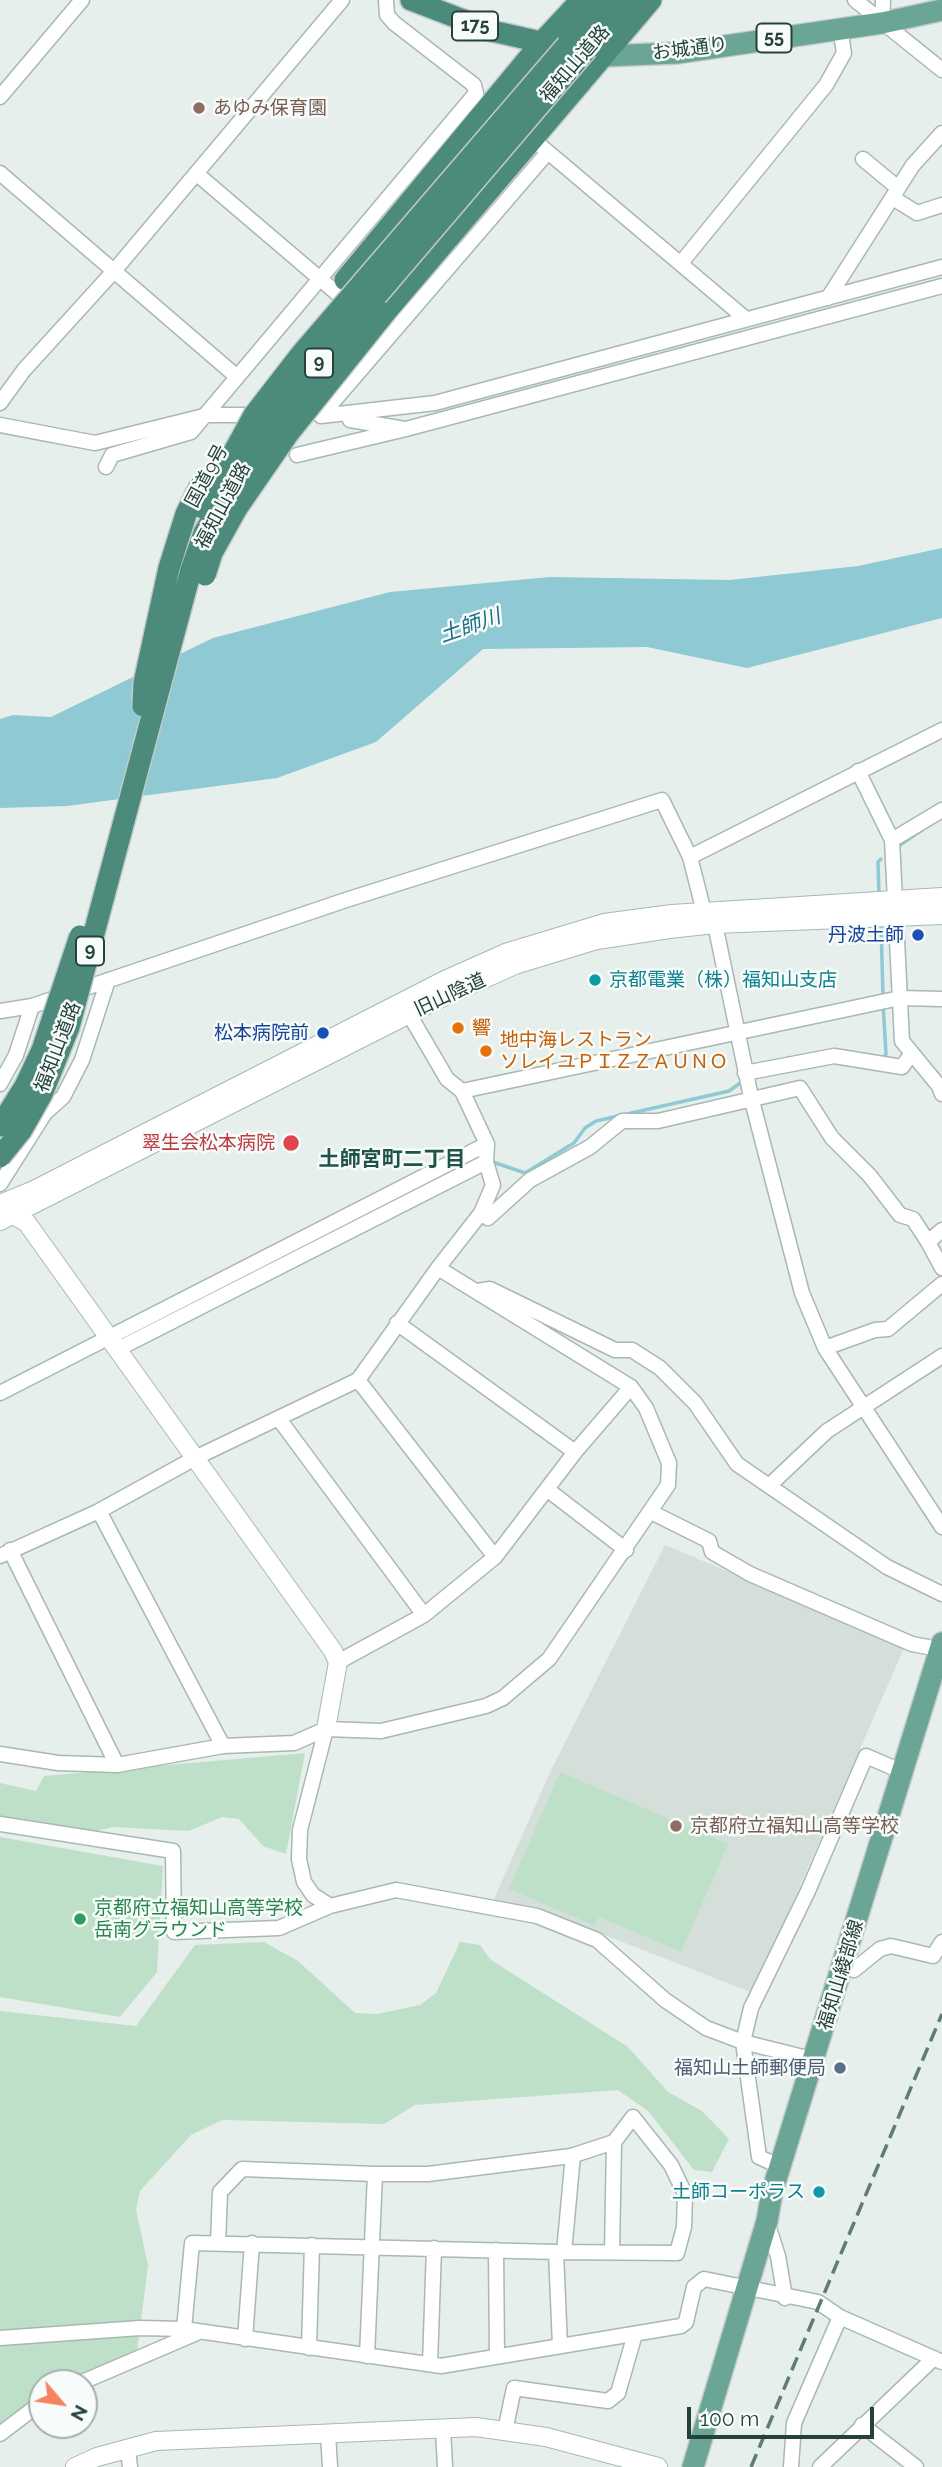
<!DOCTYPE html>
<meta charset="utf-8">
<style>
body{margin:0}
#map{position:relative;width:942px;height:2467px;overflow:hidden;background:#e6efeb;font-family:Raleway,sans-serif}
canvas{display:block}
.north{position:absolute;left:28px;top:2369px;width:70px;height:70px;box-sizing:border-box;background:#f7fbf9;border:2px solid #a3b1ad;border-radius:50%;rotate:119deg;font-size:19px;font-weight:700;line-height:28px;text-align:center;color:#24423a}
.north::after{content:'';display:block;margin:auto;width:24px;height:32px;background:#f4845f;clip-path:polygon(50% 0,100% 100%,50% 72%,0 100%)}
.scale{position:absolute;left:687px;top:2407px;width:187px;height:32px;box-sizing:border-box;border:4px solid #24423a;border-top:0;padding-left:9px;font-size:21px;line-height:24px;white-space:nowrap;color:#24423a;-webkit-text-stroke:5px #f7fbf9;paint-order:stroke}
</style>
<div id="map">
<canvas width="942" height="2467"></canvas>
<div class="north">N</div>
<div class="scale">100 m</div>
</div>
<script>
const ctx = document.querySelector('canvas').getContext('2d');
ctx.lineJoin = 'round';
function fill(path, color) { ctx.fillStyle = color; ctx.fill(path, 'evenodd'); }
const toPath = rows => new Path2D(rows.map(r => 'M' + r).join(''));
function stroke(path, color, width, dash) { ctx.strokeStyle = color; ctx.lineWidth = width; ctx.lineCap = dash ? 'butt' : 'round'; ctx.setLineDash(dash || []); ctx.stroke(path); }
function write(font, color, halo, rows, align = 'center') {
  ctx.font = font + ' Raleway,"Noto Sans JP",sans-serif'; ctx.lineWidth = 5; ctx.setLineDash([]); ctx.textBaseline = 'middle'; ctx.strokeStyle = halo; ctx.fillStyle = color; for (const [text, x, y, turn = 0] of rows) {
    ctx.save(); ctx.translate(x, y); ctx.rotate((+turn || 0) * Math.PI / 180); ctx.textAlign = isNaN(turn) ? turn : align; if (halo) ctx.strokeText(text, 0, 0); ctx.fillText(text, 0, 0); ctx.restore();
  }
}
const built = toPath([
 [665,1545,905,1646,753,1993,579,1925,494,1899,552,1768]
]);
const green = toPath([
 [305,1753,286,1854,263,1846,239,1819,222,1817,189,1831,114,1827,77,1835,0,1816,0,1783,36,1791,44,1776],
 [560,1772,728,1844,681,1952,599,1917,595,1926,509,1889],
 [0,1837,163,1866,157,1972,120,2017,0,1997],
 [264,1942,298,1961,355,2013,377,2014,420,2005,436,1993,460,1942,480,1945,491,1960,628,2047,668,2092,702,2111,729,2139,712,2172,694,2170,648,2111,618,2090,415,2105,384,2124,222,2120,191,2135,140,2191,136,2210,148,2265,135,2368,84,2388,84,2383,42,2383,42,2405,0,2434,0,2011,136,2026,195,1945]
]);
const water = toPath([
 [942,548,942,618,747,668,647,647,483,649,376,742,277,778,67,806,0,808,0,719,13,715,51,717,213,638,390,592,550,577,730,580,858,566]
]);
const stream = toPath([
 [897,847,922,830],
 [879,895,878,862,881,859],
 [881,924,883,997],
 [883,1058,886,1054,883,1004],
 [490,1161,525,1173,574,1143,585,1128,596,1121,729,1091,743,1081],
 [122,1339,478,1158,483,1159]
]);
const minor = toPath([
 [855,0,942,70],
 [882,23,883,0],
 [0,97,82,0],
 [542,147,746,319],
 [863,159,898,188],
 [0,173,236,376],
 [197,174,353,307],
 [893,198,917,213,942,205],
 [681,263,826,85,844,53,840,28],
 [828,298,913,165,942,133],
 [0,403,24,370,114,271,342,0],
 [321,416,435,403,942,267],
 [321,416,548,152],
 [350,420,405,429],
 [0,425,95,443,208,415,260,415],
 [297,455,406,429,942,286],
 [106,467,112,455,191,432,476,93,474,85,394,23,387,15,386,0],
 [858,771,892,840,902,1041,939,1086,942,1094],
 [892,840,942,810],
 [690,857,942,730],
 [0,1011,32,1006,349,899,662,800,690,857,704,912,715,924,751,1097,802,1293,825,1348,942,1527],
 [745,1073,834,1056,902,1067,912,1053],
 [0,1084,16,1055,32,1006],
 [462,1091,900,998,942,999],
 [0,1184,45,1113,63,1097,82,1060,108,980],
 [481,1213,488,1218,530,1180,590,1147,622,1121,658,1121,800,1088,832,1138,870,1176,900,1215,913,1219,928,1242],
 [942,1230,928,1242,942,1268],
 [477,1291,490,1289,615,1350,632,1350,660,1368,695,1403,737,1464,887,1567,942,1594],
 [397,1323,575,1452],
 [825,1348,875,1330,888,1329,942,1284],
 [118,1349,486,1162],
 [358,1380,495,1557],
 [0,1393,487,1144],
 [279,1419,424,1615],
 [771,1484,827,1431,942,1356],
 [548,1490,626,1550],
 [99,1511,223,1746],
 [651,1512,709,1541,712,1552,750,1574,912,1644,928,1647],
 [10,1550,117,1765],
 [0,1556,99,1511,197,1457,358,1380,438,1268,481,1213,493,1185,486,1162,487,1144,462,1091,447,1079,409,1014],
 [338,1662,424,1615,495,1557,575,1452,631,1387],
 [326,1729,300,1830,299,1859,304,1882,313,1895,330,1906],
 [0,1754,58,1763,117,1765,223,1746,294,1743,326,1729,381,1731,486,1706,503,1698,549,1659,668,1485,669,1463,646,1408,631,1387,438,1268],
 [0,1824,173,1851,174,1932,279,1928,330,1906,396,1890,537,1916,597,1940,665,2000,706,2028,743,2042,815,2060],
 [843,1967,854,1970,880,1949,891,1946,933,1956,942,1942],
 [781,2167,759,2157,743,2042,751,2008,808,1891,866,1756,903,1772],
 [767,2222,778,2256,785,2298],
 [218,2243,220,2192,242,2169,375,2174],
 [496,2250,497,2356],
 [564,2252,573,2155],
 [612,2252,614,2142],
 [184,2329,192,2243,556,2252,560,2346],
 [0,2338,140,2328,184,2329,441,2366,681,2326,686,2322,694,2287,704,2279,818,2302,840,2317,942,2362],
 [245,2339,252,2243],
 [309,2348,312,2245],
 [367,2356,375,2174,428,2174,571,2156,614,2142,633,2117,671,2165,685,2194,684,2227,677,2253,556,2252],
 [430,2364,434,2248],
 [80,2383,199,2332],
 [862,2425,916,2467],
 [443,2429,445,2467],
 [505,2431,514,2388,608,2401,618,2393,635,2334],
 [0,2434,42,2402],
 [328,2434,330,2467],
 [128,2450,130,2467],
 [791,2467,794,2423,840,2317],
 [820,2467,934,2358]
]);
const tertiary = toPath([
 [0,1204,34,1190,445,980,508,952,604,923,672,914,942,897],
 [5,1210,27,1223,333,1651,338,1662,326,1729],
 [0,1221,437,1000,515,965,597,940,669,929,715,924,942,915],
 [75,2467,97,2457,156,2441,476,2427,546,2437,658,2467]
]);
const primary = toPath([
 [604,56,677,53,882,23,942,10],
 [693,2467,767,2221,772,2192,942,1643]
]);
const trunk = toPath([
 [411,0,492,31,554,45],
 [567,45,605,0],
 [587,49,629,0],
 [345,280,542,42,581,0],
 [385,313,651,0]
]);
const rail = toPath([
 [751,2467,942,2014]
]);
const trunkBridge = toPath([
 [203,508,254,415,302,353,567,45],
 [205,575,212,553,237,508,288,434,385,313],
 [143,706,144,683,169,568,186,514,200,486],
 [0,1126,25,1086,42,1050,80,936],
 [0,1157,21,1131,42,1094,69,1027,191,570,204,533,246,460,326,355,587,49]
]);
const markers = [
 [199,108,7,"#8d6e63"],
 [918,935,7,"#1a4fb4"],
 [595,980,7,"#0f9aa8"],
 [458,1028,7,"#e8710a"],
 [323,1033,7,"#1a4fb4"],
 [486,1051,7,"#e8710a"],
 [291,1143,9,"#e0444e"],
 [676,1826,7,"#8d6e63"],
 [80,1919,7,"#2e9e5b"],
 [840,2068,7,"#5c6f8a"],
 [819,2192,7,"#0f9aa8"]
];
const shields = [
 [475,26,46],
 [774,38,35],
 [319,363,28],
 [90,951,28]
];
const shieldNames = [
 ["175",475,26],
 ["55",774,38],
 ["9",319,363],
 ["9",90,951]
];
const streetNames = [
 ["お城通り",690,49,-7],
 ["福知山道路",575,64,-49],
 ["国道9号",207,476,-62],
 ["福知山道路",223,506,-62],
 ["旧山陰道",450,995,-25],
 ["福知山道路",58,1047,-69],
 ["福知山綾部線",841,1975,-73]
];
const educationNames = [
 ["あゆみ保育園",213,108],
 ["京都府立福知山高等学校",690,1826]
];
const transitNames = [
 ["丹波土師",904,935],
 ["松本病院前",309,1033]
];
const cultureNames = [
 ["京都電業（株）福知山支店",609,980],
 ["土師コーポラス",805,2192,"right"]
];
const foodNames = [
 ["響",472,1028],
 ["地中海レストラン",500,1040],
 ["ソレイユＰＩＺＺＡＵＮＯ",500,1062]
];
const healthNames = [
 ["翠生会松本病院",275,1143]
];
const leisureNames = [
 ["京都府立福知山高等学校",94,1908],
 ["岳南グラウンド",94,1930]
];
const serviceNames = [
 ["福知山土師郵便局",826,2068]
];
const waterNames = [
 ["土師川",470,626,-19]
];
const neighbourhoodNames = [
 ["土師宮町二丁目",392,1160]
];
fill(built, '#d4dfda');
fill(green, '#bfe0c8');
fill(water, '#8ec9d4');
stroke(stream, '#8ec9d4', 3.5);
stroke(minor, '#a8b8b2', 17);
stroke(tertiary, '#a8b8b2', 20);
stroke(primary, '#c2cac8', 24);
stroke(trunk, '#c2cac8', 24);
stroke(minor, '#fff', 14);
stroke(tertiary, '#fff', 18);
stroke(primary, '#6aa596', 21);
stroke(trunk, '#4c8a7c', 21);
stroke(rail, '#5f7d75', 3.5, [14, 7]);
stroke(trunkBridge, '#c2cac8', 24, []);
stroke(trunkBridge, '#4c8a7c', 21);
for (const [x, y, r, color] of markers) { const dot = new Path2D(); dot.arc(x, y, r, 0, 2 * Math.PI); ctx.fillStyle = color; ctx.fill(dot); stroke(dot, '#f7fbf9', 2.5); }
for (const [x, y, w] of shields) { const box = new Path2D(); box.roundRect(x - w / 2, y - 14.5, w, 29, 5); ctx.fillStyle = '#f7fbf9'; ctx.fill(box); stroke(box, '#24423a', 2); }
write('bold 18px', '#24423a', null, shieldNames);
write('19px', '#24423a', '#f7fbf9', streetNames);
write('19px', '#785e54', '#f7fbf9', educationNames, 'left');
write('19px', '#164399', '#f7fbf9', transitNames, 'right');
write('19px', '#0d838f', '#f7fbf9', cultureNames, 'left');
write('19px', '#c56008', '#f7fbf9', foodNames, 'left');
write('19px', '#be3a42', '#f7fbf9', healthNames, 'right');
write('19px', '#27864d', '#f7fbf9', leisureNames, 'left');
write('19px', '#4e5e75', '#f7fbf9', serviceNames, 'right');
write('italic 21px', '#1c6f80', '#f7fbf9', waterNames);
write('bold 21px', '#1f5548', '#f7fbf9', neighbourhoodNames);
</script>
